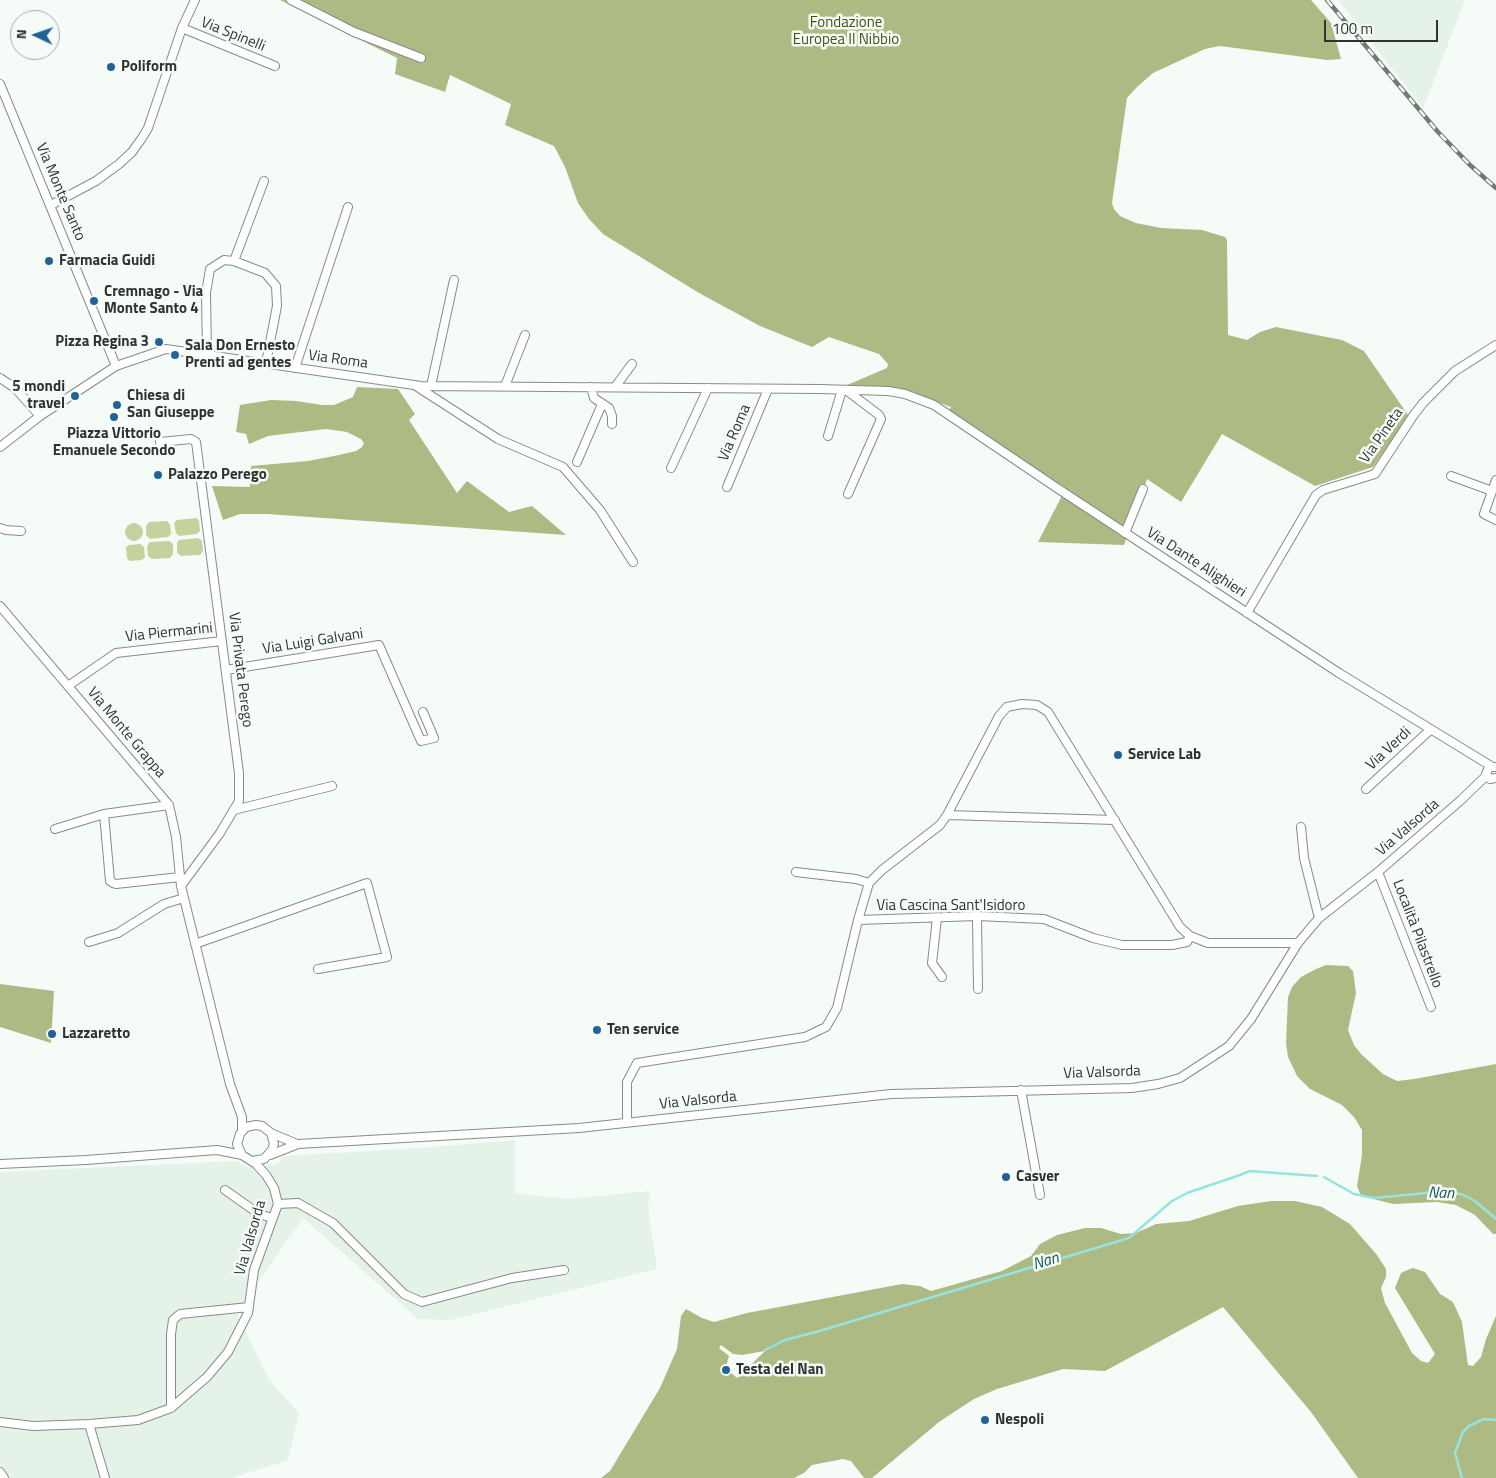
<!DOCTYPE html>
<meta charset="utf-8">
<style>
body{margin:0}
#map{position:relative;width:1496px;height:1478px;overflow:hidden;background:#f5fcf7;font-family:"Titillium Web",sans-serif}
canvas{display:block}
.north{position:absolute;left:10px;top:10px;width:50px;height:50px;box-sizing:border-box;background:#f5fcf7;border:1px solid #a6aba8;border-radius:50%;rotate:273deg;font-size:14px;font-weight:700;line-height:20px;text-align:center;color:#303231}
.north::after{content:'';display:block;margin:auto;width:18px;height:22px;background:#226298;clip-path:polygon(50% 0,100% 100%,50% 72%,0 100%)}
.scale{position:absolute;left:1324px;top:20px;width:114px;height:22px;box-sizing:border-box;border:2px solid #303231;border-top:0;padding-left:6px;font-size:15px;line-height:18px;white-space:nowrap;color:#303231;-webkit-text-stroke:4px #f5fcf7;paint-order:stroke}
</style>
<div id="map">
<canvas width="1496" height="1478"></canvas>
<div class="north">N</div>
<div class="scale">100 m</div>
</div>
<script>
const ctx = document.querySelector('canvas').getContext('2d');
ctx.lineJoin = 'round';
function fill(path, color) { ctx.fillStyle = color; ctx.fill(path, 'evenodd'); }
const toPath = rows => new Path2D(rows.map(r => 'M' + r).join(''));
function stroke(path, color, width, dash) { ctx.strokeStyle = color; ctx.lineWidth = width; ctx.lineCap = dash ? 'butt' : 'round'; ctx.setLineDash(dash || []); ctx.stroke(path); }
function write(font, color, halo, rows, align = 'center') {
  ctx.font = font + ' "Titillium Web",sans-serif'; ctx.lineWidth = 5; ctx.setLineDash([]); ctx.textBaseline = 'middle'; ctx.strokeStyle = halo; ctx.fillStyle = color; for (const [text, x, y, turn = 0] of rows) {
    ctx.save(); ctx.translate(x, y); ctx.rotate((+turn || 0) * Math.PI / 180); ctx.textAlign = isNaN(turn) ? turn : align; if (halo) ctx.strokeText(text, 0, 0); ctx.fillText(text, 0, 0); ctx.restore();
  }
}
const built = toPath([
 [1338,0,1465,0,1423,108],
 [515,1140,515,1193,567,1199,651,1191,648,1206,657,1269,450,1320,418,1319,303,1218,237,1313,269,1380,299,1413,288,1460,232,1478,0,1478,0,1172,236,1161,248,1167,276,1165,284,1156,421,1148]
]);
const green = toPath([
 [196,518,199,520,200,531,197,534,179,536,176,533,174,523,177,520],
 [167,521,170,524,171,534,168,537,150,539,146,535,146,526,149,522],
 '125 532a9 9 0 1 1 18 0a9 9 0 1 1-18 0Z',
 [198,538,202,541,203,551,200,555,181,556,177,553,177,543,179,540],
 [169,541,173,544,173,554,170,558,152,559,148,556,147,546,150,542],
 [140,544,144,547,145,557,142,560,130,561,127,558,126,547,129,545]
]);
const forest = toPath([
 [280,0,1311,0,1331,23,1341,59,1327,60,1220,46,1205,49,1153,73,1137,87,1127,98,1112,203,1114,209,1120,216,1136,223,1161,228,1202,230,1225,237,1227,240,1228,335,1247,340,1260,332,1276,327,1342,340,1364,351,1408,415,1395,436,1373,467,1315,486,1222,434,1181,502,1147,479,1124,545,1038,542,1066,488,948,412,951,407,914,394,889,387,847,385,887,368,888,364,879,354,829,337,812,347,760,326,699,293,603,234,589,219,578,203,565,167,554,146,505,125,511,104,450,75,445,92,395,74,397,58],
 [357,387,398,389,415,414,409,420,457,493,467,481,509,512,532,506,566,535,267,514,240,514,223,520,212,486,250,487,251,466,308,461,339,455,356,451,362,447,364,443,361,439,347,432,326,429,268,436,249,444,246,434,236,432,240,405,271,400,296,401,322,405,334,405,353,397],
 [1326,965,1348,966,1353,971,1356,993,1348,1030,1354,1045,1361,1054,1383,1074,1397,1081,1414,1079,1496,1064,1496,1234,1493,1234,1475,1215,1456,1205,1437,1202,1393,1204,1361,1196,1357,1186,1362,1155,1362,1130,1354,1117,1342,1105,1310,1089,1297,1076,1288,1057,1286,1043,1288,997,1292,987,1301,977,1316,969],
 [0,984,54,991,51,1043,0,1027],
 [1271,1201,1295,1201,1322,1207,1350,1224,1377,1255,1386,1269,1386,1277,1381,1288,1385,1303,1412,1353,1421,1361,1428,1363,1435,1354,1395,1288,1401,1273,1405,1271,1413,1268,1425,1272,1440,1294,1453,1302,1462,1322,1468,1365,1473,1366,1481,1357,1486,1339,1496,1316,1496,1478,1358,1478,1311,1412,1223,1307,1105,1371,1063,1369,997,1389,974,1399,939,1422,872,1478,864,1478,851,1461,843,1459,812,1465,804,1473,794,1478,601,1478,610,1471,660,1388,677,1349,681,1316,686,1309,702,1318,714,1322,747,1313,902,1284,920,1286,931,1291,1002,1271,1031,1256,1040,1244,1057,1235,1085,1228,1101,1228,1121,1234,1136,1233,1156,1224,1189,1221,1238,1206],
 [721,1345,733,1354,742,1355,765,1351,737,1378,729,1371,727,1363,729,1356,719,1348]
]);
const stream = toPath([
 [1324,1177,1354,1194,1374,1198,1437,1192,1461,1194,1475,1201,1496,1219],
 [765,1350,785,1340,816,1332,1129,1238,1172,1201,1187,1193,1240,1175,1250,1171,1317,1176],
 [1462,1478,1455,1453,1463,1432,1469,1426,1484,1419,1496,1420]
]);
const minor = toPath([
 [291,0,354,32,421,58],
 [182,28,275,66],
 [0,84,116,366],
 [51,205,96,181,119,164,132,152,142,138,148,128,182,28,195,0],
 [234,261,264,181],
 [207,355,206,293,210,269,224,260,234,261,265,273,276,286,277,306,266,363],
 [295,368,348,207],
 [0,378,15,388,40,416],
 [416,386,498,439,563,467,600,510,633,562],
 [431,386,454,280],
 [505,386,525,335],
 [591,387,594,398,609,408,612,416,612,424],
 [615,387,632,364],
 [846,390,879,415,881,419,848,494],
 [828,436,842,390],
 [160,442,191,439,196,442,239,773,239,801,220,833,181,886],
 [0,447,40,416,116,366,166,349,421,386,820,389,888,391,905,394,934,405,1057,488,1339,673,1491,766],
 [577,462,602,404],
 [671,468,708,388],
 [1451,476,1492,491],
 [1496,480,1484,514,1496,520],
 [727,487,768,389],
 [0,528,6,530,21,531],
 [1125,533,1143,489],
 [0,606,169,805,176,837,181,886,230,1084,242,1117,242,1130],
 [1247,613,1316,495,1323,490,1375,474,1413,416,1423,403,1455,371,1496,345],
 [226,670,379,645,421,741,434,738,423,712],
 [68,686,116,653,222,641],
 [1496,767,1489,767,1486,774,1490,779,1496,778],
 [1366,789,1430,730],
 [169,805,104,814,110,881,113,883,116,884,180,877],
 [234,810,332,786],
 [947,815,1115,820],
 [1301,827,1304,858,1319,918],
 [55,829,104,814],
 [796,872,856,879,869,883],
 [1378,872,1431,1007],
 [977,916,978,989],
 [937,918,932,963,942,977],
 [858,920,977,916,1044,919,1093,938,1122,945,1172,945,1187,942,1190,936,1208,943,1298,943],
 [89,942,118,933,164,904,184,898],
 [195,944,367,883,387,957,318,969],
 [1021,1090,1040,1195],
 [627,1122,627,1082,637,1063,805,1037,826,1027,837,1008,858,920,869,883,882,870,940,825,947,815,999,716,1007,707,1022,704,1037,705,1048,712,1180,927,1190,936],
 [271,1133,297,1144],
 [270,1155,298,1144,579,1128,891,1094,1132,1088,1158,1084,1180,1078,1229,1046,1251,1019,1298,943,1319,918,1378,872,1461,800,1486,776],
 [0,1164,86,1160,217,1150,242,1155],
 [225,1190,259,1214,272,1218],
 [278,1204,298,1203,333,1223,404,1294,422,1302,512,1278,564,1270],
 [171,1408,171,1334,173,1320,180,1314,249,1307],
 [0,1422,33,1426,89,1424,138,1420,171,1408,207,1377,228,1352,248,1313,254,1270,278,1204,274,1188,266,1175,256,1164,242,1155,237,1144,240,1134,246,1127,256,1125,262,1126,271,1133,274,1144,272,1150,264,1159,252,1161],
 [89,1424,105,1478],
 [0,1472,4,1478]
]);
const rail = toPath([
 [1327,0,1438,132,1470,165,1496,188]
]);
const markers = [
 [111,67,5,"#226298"],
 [49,261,5,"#226298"],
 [94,301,5,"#226298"],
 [159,342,5,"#226298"],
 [175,355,5,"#226298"],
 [75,396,5,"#226298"],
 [117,405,5,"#226298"],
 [114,417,5,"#226298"],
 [158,475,5,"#226298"],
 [1118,755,5,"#226298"],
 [597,1030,5,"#226298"],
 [52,1034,5,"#226298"],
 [1006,1177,5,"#226298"],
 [726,1370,5,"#226298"],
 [985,1420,5,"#226298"]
];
const parkNames = [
 ["Fondazione",846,23],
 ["Europea Il Nibbio",846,40]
];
const streetNames = [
 ["Via Spinelli",233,35,22],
 ["Via Monte Santo",60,192,67],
 ["Via Roma",338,360,8],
 ["Via Roma",735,433,-67],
 ["Via Pineta",1382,436,-55],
 ["Via Dante Alighieri",1196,563,33],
 ["Via Piermarini",169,633,-6],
 ["Via Luigi Galvani",313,642,-9],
 ["Via Privata Perego",240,670,83],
 ["Via Monte Grappa",126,733,50],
 ["Via Verdi",1389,749,-43],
 ["Via Valsorda",1408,828,-41],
 ["Via Cascina Sant'Isidoro",951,906],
 ["Località Pilastrello",1417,934,69],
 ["Via Valsorda",1102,1073,-2],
 ["Via Valsorda",698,1101,-6],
 ["Via Valsorda",251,1238,-74]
];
const poiNames = [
 ["Poliform",121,67],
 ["Farmacia Guidi",59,261],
 ["Cremnago - Via",104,292],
 ["Monte Santo 4",104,309],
 ["Pizza Regina 3",149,342,"right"],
 ["Sala Don Ernesto",185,346],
 ["Prenti ad gentes",185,363],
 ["5 mondi",65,387,"right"],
 ["travel",65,404,"right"],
 ["Chiesa di",127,396],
 ["San Giuseppe",127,413],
 ["Piazza Vittorio",114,434,"center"],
 ["Emanuele Secondo",114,451,"center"],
 ["Palazzo Perego",168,475],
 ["Service Lab",1128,755],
 ["Ten service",607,1030],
 ["Lazzaretto",62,1034],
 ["Casver",1016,1177],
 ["Testa del Nan",736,1370],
 ["Nespoli",995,1420]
];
const waterNames = [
 ["Nan",1441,1194,2],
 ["Nan",1046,1262,-17]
];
fill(built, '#e4f2e8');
fill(green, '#c6d29d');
fill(forest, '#aeba83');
stroke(stream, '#96e3e0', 2.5);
stroke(minor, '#868c88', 10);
stroke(minor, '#fff', 8);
stroke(rail, '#757976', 4.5);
stroke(rail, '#f5fcf7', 2.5, [8]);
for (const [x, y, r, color] of markers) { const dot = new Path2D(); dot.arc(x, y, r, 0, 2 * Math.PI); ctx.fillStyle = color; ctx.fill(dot); stroke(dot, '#f5fcf7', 2); }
write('15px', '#475113', '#f5fcf7', parkNames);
write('15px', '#303231', '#f5fcf7', streetNames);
write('bold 15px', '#303231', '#f5fcf7', poiNames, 'left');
write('italic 16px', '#125553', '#f5fcf7', waterNames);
</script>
